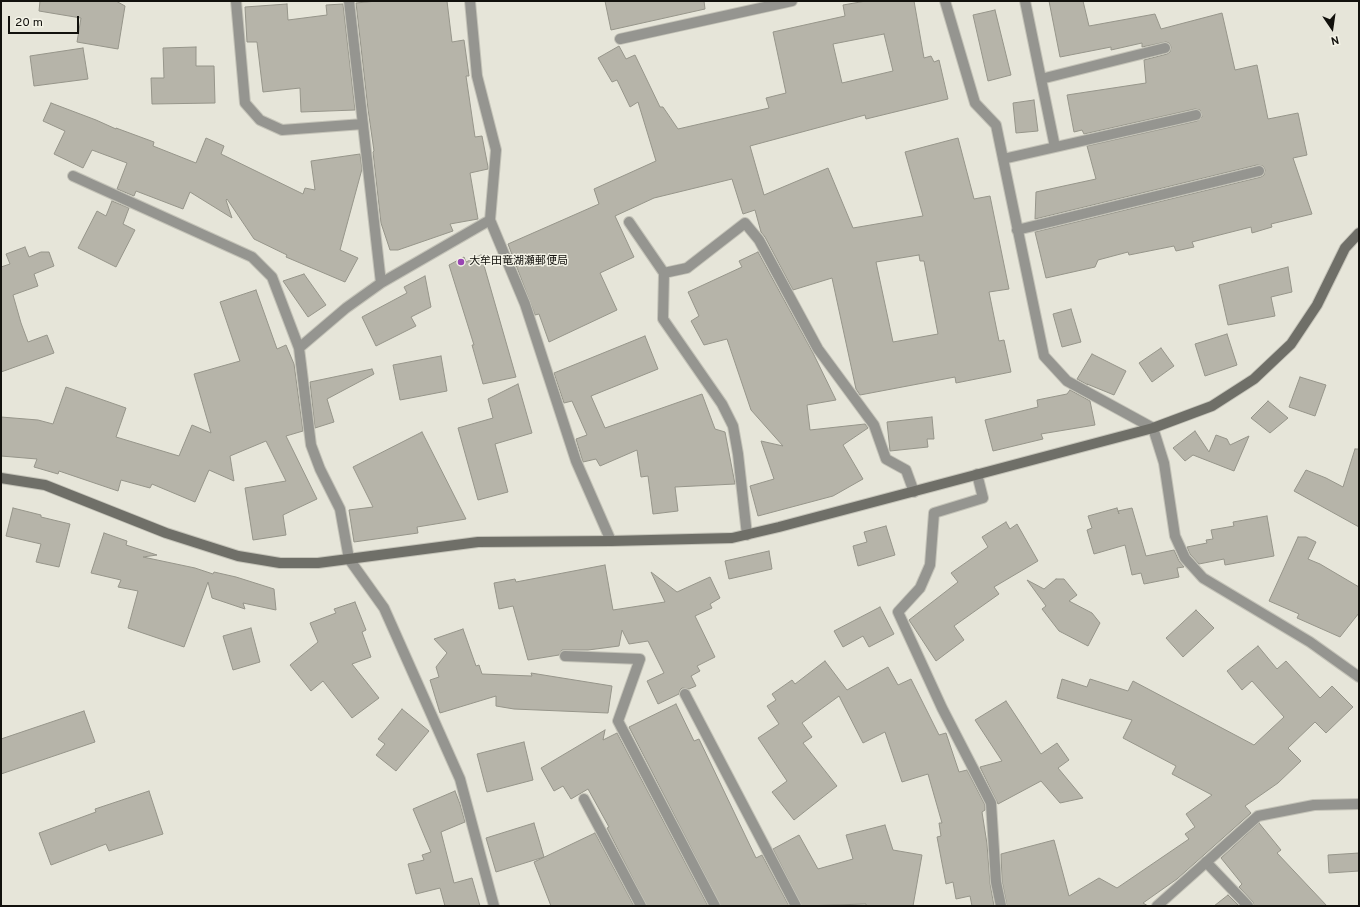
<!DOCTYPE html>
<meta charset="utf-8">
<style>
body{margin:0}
#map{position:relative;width:1360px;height:907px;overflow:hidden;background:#e6e5d9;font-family:Overpass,sans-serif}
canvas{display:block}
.frame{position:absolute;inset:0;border:2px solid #12110d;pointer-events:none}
.north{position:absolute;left:1312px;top:8px;width:40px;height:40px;-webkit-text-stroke:3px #f3f2e6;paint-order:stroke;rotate:167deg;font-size:11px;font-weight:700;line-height:16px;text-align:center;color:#12110d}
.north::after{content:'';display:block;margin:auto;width:14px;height:18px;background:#12110d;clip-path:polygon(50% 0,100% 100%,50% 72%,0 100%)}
.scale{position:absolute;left:8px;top:16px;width:71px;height:18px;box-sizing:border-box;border:2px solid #12110d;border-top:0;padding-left:5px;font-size:12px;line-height:14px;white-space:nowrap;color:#12110d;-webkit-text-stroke:3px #f3f2e6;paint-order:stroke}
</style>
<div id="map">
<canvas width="1360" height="907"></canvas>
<div class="frame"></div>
<div class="north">N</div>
<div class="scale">20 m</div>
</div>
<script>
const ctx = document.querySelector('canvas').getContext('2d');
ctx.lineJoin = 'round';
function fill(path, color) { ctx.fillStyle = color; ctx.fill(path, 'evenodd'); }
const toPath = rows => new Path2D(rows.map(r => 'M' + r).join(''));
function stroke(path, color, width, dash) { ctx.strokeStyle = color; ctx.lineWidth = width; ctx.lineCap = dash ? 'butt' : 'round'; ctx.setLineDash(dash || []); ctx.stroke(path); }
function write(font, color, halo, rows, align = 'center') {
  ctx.font = font + ' Overpass,"Noto Sans JP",sans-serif'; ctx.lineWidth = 3; ctx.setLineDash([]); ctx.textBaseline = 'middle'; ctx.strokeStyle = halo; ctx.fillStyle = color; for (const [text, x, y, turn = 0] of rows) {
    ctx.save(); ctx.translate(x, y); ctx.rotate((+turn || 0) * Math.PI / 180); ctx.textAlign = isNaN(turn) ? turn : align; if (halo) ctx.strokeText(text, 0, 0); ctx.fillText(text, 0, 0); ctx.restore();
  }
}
const building = toPath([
 [40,1,116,1,125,6,118,49,77,42,81,18,39,11,40,1],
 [377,1,447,1,452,42,464,40,469,76,466,76,475,137,482,136,488,167,488,169,470,173,478,219,450,224,453,231,398,250,390,250,381,223,373,152,374,151,368,109,356,3,377,1],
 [605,1,704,1,705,9,611,30,605,1],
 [866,1,914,1,924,58,931,56,934,62,939,60,948,99,866,119,865,115,750,146,764,195,828,168,853,228,923,216,905,152,958,138,974,199,990,196,1009,289,989,292,999,341,1004,340,1011,372,956,383,955,377,860,395,856,389,832,278,793,290,765,237,761,232,755,210,743,214,732,179,654,198,615,216,634,257,600,273,617,310,549,342,539,314,535,315,508,244,599,204,594,189,656,161,638,102,630,107,617,80,612,82,598,58,619,46,626,59,635,55,660,107,663,107,678,129,769,108,766,98,786,93,773,32,845,16,843,5,866,1],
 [884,34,893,71,842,83,833,44,884,34],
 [919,255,920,261,924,261,938,334,893,342,876,262,919,255],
 [1049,1,1083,1,1089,26,1155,14,1161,29,1222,13,1235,70,1257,65,1268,119,1298,113,1307,155,1293,158,1312,214,1271,224,1272,227,1252,233,1251,227,1192,242,1194,247,1176,251,1174,246,1129,255,1128,252,1098,260,1095,267,1046,278,1035,232,1261,177,1264,175,1265,170,1263,166,1257,165,1035,219,1036,192,1096,179,1087,146,1197,121,1202,117,1200,110,1195,109,1084,134,1082,130,1074,132,1067,95,1146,83,1144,60,1167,54,1170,52,1171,47,1169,43,1166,42,1142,47,1142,43,1111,50,1111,47,1060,57,1049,1],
 [287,4,288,20,327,15,326,5,343,4,355,110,301,112,300,88,263,92,257,42,247,42,245,7,287,4],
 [995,10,1011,75,988,81,973,15,995,10],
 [196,47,196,66,214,66,215,103,152,104,151,78,164,78,163,48,196,47],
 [83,48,88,79,34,86,30,56,83,48],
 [1034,100,1038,131,1016,133,1013,103,1034,100],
 [51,103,96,120,116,129,116,128,154,142,153,146,196,163,206,138,224,146,221,154,303,194,305,188,315,190,311,161,360,154,362,169,340,250,358,258,345,282,286,257,287,255,254,239,227,199,226,200,232,218,190,192,183,209,136,191,134,196,117,189,127,163,92,150,83,168,54,154,65,131,43,121,51,103],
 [112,201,129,208,123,224,135,230,116,267,78,248,97,211,106,216,112,201],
 [25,247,29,257,41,252,49,252,54,266,34,274,38,286,13,295,21,323,28,342,47,335,54,353,1,372,1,267,10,264,6,254,25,247],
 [758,252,813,353,836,400,807,405,810,430,865,424,868,428,843,445,863,479,833,496,758,516,750,486,774,479,761,441,783,446,751,410,727,339,704,345,691,321,699,316,688,292,742,267,739,261,758,252],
 [481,255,516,377,483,384,472,345,474,345,449,265,464,257,466,262,481,255],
 [1288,267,1292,292,1271,297,1275,316,1228,325,1219,285,1288,267],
 [304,274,326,305,308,317,283,281,304,274],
 [425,276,431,307,411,317,416,326,376,346,362,317,407,293,404,287,425,276],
 [256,290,277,349,286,345,294,364,303,431,286,436,317,499,283,515,286,535,253,540,245,488,286,481,266,441,230,456,234,481,209,470,195,502,152,484,150,488,121,480,118,491,59,471,58,474,34,467,37,459,1,456,1,417,38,420,53,424,66,387,126,408,116,437,179,456,192,425,211,433,194,374,240,361,220,302,256,290],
 [1071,309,1081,342,1062,347,1053,314,1071,309],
 [1227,334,1237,365,1205,376,1195,344,1227,334],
 [645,336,658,369,591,396,605,428,702,394,715,429,725,432,735,484,675,487,678,511,653,514,648,476,641,477,637,450,600,466,596,459,583,462,576,439,587,435,572,401,564,403,554,373,645,336],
 [1161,348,1174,366,1152,382,1139,363,1161,348],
 [1092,354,1126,371,1114,395,1087,384,1088,385,1077,379,1092,354],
 [441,356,447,391,400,400,393,365,441,356],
 [372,369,374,374,327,399,334,422,315,428,310,382,372,369],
 [1300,377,1326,385,1315,416,1289,407,1300,377],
 [518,384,532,433,495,444,508,492,478,500,458,428,493,418,488,399,518,384],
 [1070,390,1090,401,1095,425,1041,434,1043,439,993,451,985,420,1038,407,1037,400,1067,394,1070,390],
 [1268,401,1288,418,1270,433,1251,418,1268,401],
 [932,417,934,439,927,439,928,447,890,451,887,422,932,417],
 [1195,431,1209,452,1216,435,1227,439,1230,445,1249,436,1234,471,1193,455,1185,461,1173,448,1195,431],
 [422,432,466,519,417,527,418,533,354,542,349,510,373,507,353,467,422,432],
 [1355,449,1359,449,1359,527,1294,491,1306,470,1326,478,1343,487,1355,449],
 [13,508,41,515,41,517,70,524,59,567,36,562,41,544,6,536,13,508],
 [1117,508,1119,514,1118,511,1132,508,1146,556,1174,550,1179,561,1184,567,1177,568,1179,577,1144,584,1141,573,1132,575,1125,545,1094,554,1087,530,1092,528,1088,516,1117,508],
 [1267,516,1274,556,1225,565,1224,559,1199,564,1190,554,1187,547,1207,543,1206,540,1213,539,1211,530,1234,526,1233,522,1267,516],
 [1006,522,1010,529,1017,524,1038,561,994,587,999,594,954,626,964,640,936,661,909,620,958,582,951,573,988,547,982,537,1006,522],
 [886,526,895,555,858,566,853,546,867,542,864,532,886,526],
 [104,533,127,541,126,545,157,555,143,557,195,568,213,574,214,572,236,577,274,589,276,610,243,603,245,609,212,598,208,582,184,647,128,628,138,591,118,587,121,580,91,573,104,533],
 [1298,537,1306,537,1316,542,1308,559,1320,564,1359,587,1359,613,1340,637,1297,618,1299,614,1269,601,1298,537],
 [769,551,772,569,729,579,725,561,769,551],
 [605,565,613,610,665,602,651,572,677,592,710,577,720,598,710,604,712,608,695,616,715,657,697,666,700,671,691,676,696,686,689,689,682,688,680,690,679,694,658,704,647,681,664,673,648,641,629,644,622,630,619,646,588,650,562,650,559,655,528,660,513,606,499,609,494,583,515,579,516,582,605,565],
 [1056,579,1064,579,1077,595,1069,601,1092,613,1100,623,1088,646,1059,631,1042,609,1046,606,1027,580,1044,589,1056,579],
 [355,602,366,630,362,632,371,657,352,664,379,698,352,718,323,681,311,691,290,665,318,642,310,623,336,613,334,609,355,602],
 [880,607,894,634,869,647,863,636,843,647,834,631,880,607],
 [1196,610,1214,628,1183,657,1166,638,1196,610],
 [251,628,260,662,233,670,223,636,251,628],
 [463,629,476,666,479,665,482,674,532,676,531,673,612,686,608,713,514,709,496,706,496,696,440,713,430,680,439,677,436,667,447,653,434,639,463,629],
 [1258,646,1277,669,1286,661,1320,698,1332,686,1353,707,1326,733,1315,722,1288,748,1301,761,1278,783,1245,806,1251,813,1177,879,1143,903,1148,906,1007,906,1002,881,1001,854,1054,840,1069,896,1099,878,1117,888,1189,839,1185,834,1195,827,1186,814,1212,795,1172,774,1176,766,1123,738,1132,720,1057,698,1062,679,1087,687,1090,679,1128,691,1133,681,1254,745,1284,717,1252,681,1242,690,1227,671,1258,646],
 [825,661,847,690,888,667,898,685,911,679,939,735,946,733,959,772,967,770,985,805,985,810,982,812,987,844,990,883,994,906,972,906,970,896,956,899,953,882,946,884,937,837,941,836,939,823,942,823,928,774,902,782,885,732,863,743,839,696,802,723,812,737,803,743,837,786,794,820,772,792,787,781,758,738,779,724,767,706,776,700,772,694,792,680,795,684,825,661],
 [1006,701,1041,754,1057,743,1069,760,1058,768,1083,798,1060,803,1041,781,998,804,980,767,1002,761,975,720,1006,701],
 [676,704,694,741,699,739,756,858,762,855,789,906,721,906,629,727,676,704],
 [402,709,429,731,396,771,376,755,385,744,378,739,402,709],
 [84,711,95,742,1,774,1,739,84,711],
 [605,730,603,740,617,733,708,906,647,906,607,828,609,827,588,789,571,799,563,786,554,791,541,768,605,730],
 [524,742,533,780,487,792,477,754,524,742],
 [149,791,163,834,109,851,106,844,51,865,39,833,96,812,95,809,149,791],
 [455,791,460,804,465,822,441,832,454,883,472,878,480,906,445,906,440,888,416,894,408,864,424,860,422,855,431,852,413,809,455,791],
 [534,823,544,857,496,872,486,838,534,823],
 [1259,823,1281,850,1277,853,1327,906,1254,906,1253,902,1239,887,1242,884,1221,858,1259,823],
 [885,825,893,850,922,855,913,906,866,906,866,904,802,906,773,849,799,835,818,869,853,859,846,835,885,825],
 [595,833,634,906,551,906,534,862,595,833],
 [1359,853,1359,871,1329,873,1328,855,1359,853],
 [1228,895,1239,906,1214,906,1228,895]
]);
const lane = toPath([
 [1206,862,1248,906]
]);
const street = toPath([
 [236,1,245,103,260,120,282,130,363,124],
 [349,1,381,283],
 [470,1,477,76,496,150,490,220,525,304,576,461,611,541],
 [945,1,975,103,996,125,1044,356,1067,381,1153,428,1164,463,1175,536,1185,558,1203,578,1310,642,1359,677],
 [1025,1,1055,147],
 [620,39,792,1],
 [1041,79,1165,48],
 [1003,159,1196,115],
 [73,176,252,257,272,277,299,348],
 [490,220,381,283,346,308,299,348,311,445,320,469,340,509,349,559,384,608,460,779,494,906],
 [629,222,664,273,687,268,745,223,759,240,818,349,874,425,886,459,906,470,914,492],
 [1017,230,1259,171],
 [664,273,663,319,722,404,733,426,738,454,747,535],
 [977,474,983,498,934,513,930,565,920,588,898,612,942,708,991,803,996,882,1001,906],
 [565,656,640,659,618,721,715,906],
 [685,694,796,906],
 [584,799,641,906],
 [1157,906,1258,816,1314,805,1359,804]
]);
const secondary = toPath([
 [1,478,45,485,166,533,238,556,280,563,318,563,478,542,611,541,732,538,779,527,1153,428,1212,406,1254,379,1291,344,1317,305,1345,248,1359,233]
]);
const markers = [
 [461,262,4,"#9945b3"]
];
const poiNames = [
 ["大牟田竜湖瀬郵便局",469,262]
];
fill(building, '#b6b4a9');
stroke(building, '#96958a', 1);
stroke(lane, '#c4c3b8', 12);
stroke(street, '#c4c3b8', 12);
stroke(secondary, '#c4c3b8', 12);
stroke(lane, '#959590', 10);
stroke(street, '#959590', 10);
stroke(secondary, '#6f6f68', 10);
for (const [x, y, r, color] of markers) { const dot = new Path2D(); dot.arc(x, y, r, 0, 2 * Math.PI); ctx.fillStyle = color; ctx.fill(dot); stroke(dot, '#f3f2e6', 1.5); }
write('11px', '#12110d', '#f3f2e6', poiNames, 'left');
</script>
